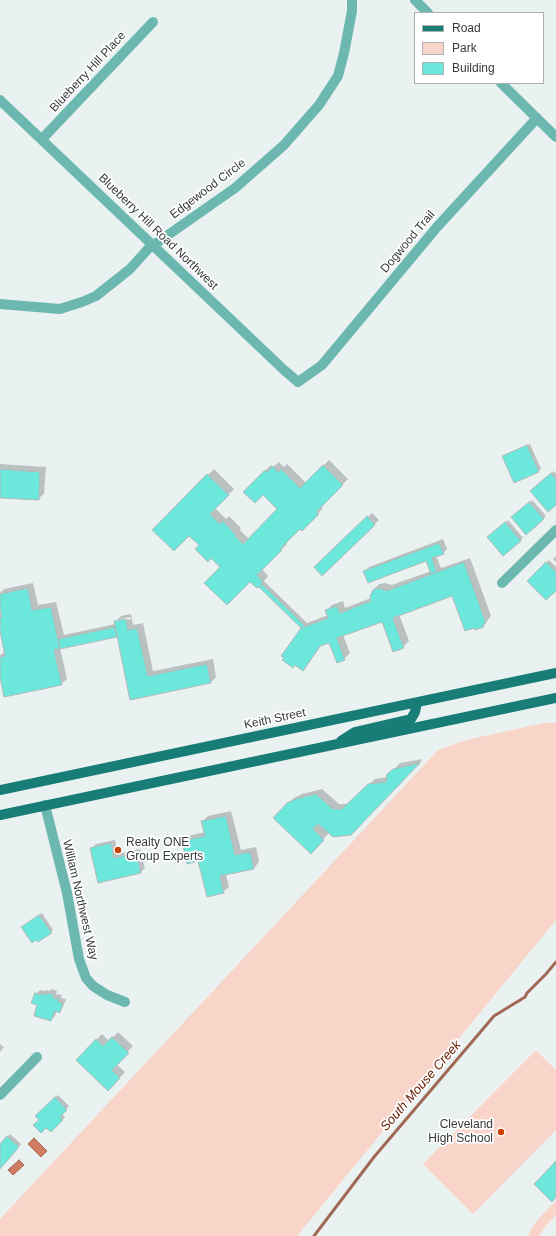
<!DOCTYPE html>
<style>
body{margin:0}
#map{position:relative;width:556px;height:1236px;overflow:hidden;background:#eaf2f1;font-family:Helvetica,sans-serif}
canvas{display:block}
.legend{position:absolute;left:414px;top:12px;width:130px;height:72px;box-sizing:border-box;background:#fff;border:1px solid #afb0b0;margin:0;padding:5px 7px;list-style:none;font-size:12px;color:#373a3a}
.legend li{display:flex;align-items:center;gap:8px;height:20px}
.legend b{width:20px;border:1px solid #afb0b0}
</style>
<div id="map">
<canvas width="556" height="1236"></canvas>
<ul class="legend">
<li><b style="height:5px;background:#187d76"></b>Road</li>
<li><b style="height:11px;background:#f9d5c9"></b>Park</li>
<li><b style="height:11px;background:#6ce7db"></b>Building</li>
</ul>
</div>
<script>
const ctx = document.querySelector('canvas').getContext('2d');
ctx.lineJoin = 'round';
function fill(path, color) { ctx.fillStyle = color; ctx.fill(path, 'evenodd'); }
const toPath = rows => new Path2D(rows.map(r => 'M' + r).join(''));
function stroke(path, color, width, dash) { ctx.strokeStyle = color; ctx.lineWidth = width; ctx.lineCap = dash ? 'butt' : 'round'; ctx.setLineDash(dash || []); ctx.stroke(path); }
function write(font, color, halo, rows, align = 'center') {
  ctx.font = font + ' Helvetica,sans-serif'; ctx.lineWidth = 3.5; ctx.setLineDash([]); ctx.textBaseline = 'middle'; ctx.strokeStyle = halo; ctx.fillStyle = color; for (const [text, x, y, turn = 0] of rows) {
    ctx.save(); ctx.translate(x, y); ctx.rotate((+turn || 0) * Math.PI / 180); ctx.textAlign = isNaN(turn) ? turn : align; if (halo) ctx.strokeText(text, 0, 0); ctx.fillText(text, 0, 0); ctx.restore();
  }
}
const green = toPath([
 [544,723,556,723,556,920,297,1236,0,1236,0,1219,438,750,466,740],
 [536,1050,556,1070,556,1130,473,1214,423,1164],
 [556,1201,556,1215,545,1227,539,1236,528,1236,531,1229,540,1217]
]);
const water = toPath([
 [34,1138,47,1151,41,1157,28,1144,34,1138],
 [19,1160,24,1165,13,1175,8,1170,19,1160]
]);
const shadow = toPath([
 [530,444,541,469,538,471,504,457,506,454],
 [329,460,348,479,321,506,323,508,302,530,300,528,286,542,287,544,262,569,268,576,264,581,307,623,328,615,326,611,332,605,343,601,345,608,371,598,373,590,379,584,385,583,392,585,431,571,427,560,365,571,369,567,443,539,447,549,443,553,436,556,441,568,470,558,491,616,483,626,453,595,399,614,409,641,403,647,383,621,343,635,350,653,344,659,330,641,322,644,308,664,303,670,283,656,303,627,301,627,260,586,221,567,189,535,153,530,214,469,234,489,215,508,226,519,229,516,241,528,240,530,249,539,279,509,263,493,244,492,271,465,273,467,279,462,284,467,287,464,306,483],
 [0,464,46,467,44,494,38,499,0,497],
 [554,471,556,474,556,504,534,488],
 [532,500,546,516,543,519,515,515],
 [372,513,379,520,322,574,315,567],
 [508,520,523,538,503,555,491,535],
 [556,556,556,562,553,559],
 [549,560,556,567,556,589,528,581],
 [33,583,38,605,56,602,64,635,115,624,115,622,121,616,131,614,133,625,143,623,153,671,213,659,216,677,211,682,131,698,118,635,60,648,67,679,61,684,0,681,0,655,5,652,0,628,0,614,2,613,0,604,0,593,4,589],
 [130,617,131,619,120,621,120,619],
 [423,759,350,834,329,833,311,852,274,818,294,798,302,794,322,789,339,804,349,804,375,779,388,777,388,775,400,763],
 [231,811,241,850,256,847,259,862,254,868,226,874,229,887,223,892,199,860,183,841,188,836,205,832,202,822,208,816],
 [115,840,118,854,140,849,145,868,141,872,92,848,96,844],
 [42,913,53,930,51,932,25,924],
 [52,989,57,991,56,994,62,995,61,998,66,999,63,1007,59,1011,57,1011,55,1016,51,1020,38,1005,36,994,40,990,44,991,46,990,50,991],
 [118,1032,133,1046,116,1064,125,1072,108,1090,77,1060,102,1034,109,1041],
 [0,1044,4,1047,0,1052],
 [58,1095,69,1106,62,1114,65,1117,51,1131,37,1116],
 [10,1134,21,1144,0,1168,0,1145]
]);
const stream = toPath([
 [314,1236,374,1157,494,1016,525,997,527,993,546,974,556,962]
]);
const building = toPath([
 [527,445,539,472,514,483,502,456,527,445],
 [323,465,343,485,316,512,319,514,302,531,300,529,281,548,282,550,257,575,263,582,259,587,257,588,250,582,227,605,204,583,220,567,211,558,208,562,195,549,199,545,189,536,174,551,152,530,207,474,229,495,210,514,220,524,223,521,236,535,235,536,243,544,277,509,263,495,255,503,243,492,265,470,267,472,273,466,278,472,281,469,300,488,323,465],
 [0,469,40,472,39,500,0,498,0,469],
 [551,473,556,479,556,505,548,512,530,491,551,473],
 [529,502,544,519,526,535,511,517,529,502],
 [367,516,375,525,322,576,314,567,367,516],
 [505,522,521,541,503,556,487,537,505,522],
 [439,543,444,554,432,558,437,572,431,574,426,561,368,583,363,571,439,543],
 [464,562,486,623,483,624,484,627,475,630,474,628,465,631,452,596,393,618,404,648,393,652,382,622,337,638,345,660,337,663,329,643,320,646,303,671,295,665,293,668,282,660,284,658,281,656,301,628,328,618,325,610,337,606,340,613,371,601,370,596,373,590,379,588,386,591,464,562],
 [546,562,556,572,556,591,546,600,527,581,546,562],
 [262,584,305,626,301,628,259,587,262,584],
 [28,588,32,610,51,607,60,649,54,650,62,685,4,697,0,677,0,657,5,656,0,631,0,617,2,617,0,609,0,594,28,588],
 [126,619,128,630,137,628,148,676,207,664,211,683,130,700,114,621,126,619],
 [115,627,117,637,60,649,58,639,115,627],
 [420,763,351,835,333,837,318,824,313,829,324,840,311,854,273,818,287,803,295,799,316,794,333,809,342,809,368,784,386,782,387,774,393,769,420,763],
 [226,816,235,855,250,852,254,869,220,876,224,893,207,897,198,861,187,864,182,841,205,836,201,821,226,816],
 [111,843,114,858,136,853,141,873,98,883,90,848,111,843],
 [39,915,52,933,38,942,36,940,32,943,21,927,39,915],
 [35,993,40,995,41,993,46,995,47,993,54,995,53,998,59,999,58,1002,63,1003,60,1013,55,1011,51,1021,34,1016,37,1005,31,1003,35,993],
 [112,1037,129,1053,112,1070,120,1078,108,1091,76,1060,96,1039,103,1046,112,1037],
 [55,1097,67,1110,60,1117,63,1120,51,1132,46,1128,41,1133,33,1125,39,1120,35,1116,55,1097],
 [7,1136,19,1147,0,1169,0,1144,7,1136],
 [556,1161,556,1197,552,1202,534,1184,556,1161]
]);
const minor = toPath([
 [415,0,428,13],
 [501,83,556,137],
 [0,100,284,370,298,382,322,365,437,227,537,118],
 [42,139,153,22],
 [0,304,60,309,82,302,96,296,130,269,148,249,235,188,284,145,319,105,338,76,344,53,352,11,352,0],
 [502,583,556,530],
 [45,805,67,893,79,959,86,978,93,986,107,995,125,1002],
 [0,1095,37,1057]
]);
const primary = toPath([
 [341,741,355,732,411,719,415,712,417,703],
 [0,790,556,673],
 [0,815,556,698]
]);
const markers = [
 [118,850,4,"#c84200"],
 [501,1132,4,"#c84200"]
];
const streetNames = [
 ["Blueberry Hill Place",88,72,-47],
 ["Edgewood Circle",208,189,-37],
 ["Blueberry Hill Road Northwest",158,232,44],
 ["Dogwood Trail",408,242,-50],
 ["Keith Street",275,719,-12],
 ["William Northwest Way",80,900,77]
];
const poiNames = [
 ["Realty ONE",126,843],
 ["Group Experts",126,857],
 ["Cleveland",493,1125,"right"],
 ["High School",493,1139,"right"]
];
const waterNames = [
 ["South Mouse Creek",421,1086,-49]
];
fill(green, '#f9d5c9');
fill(water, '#cf7c60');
stroke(water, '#a16855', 1);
fill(shadow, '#0003');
stroke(stream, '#a16855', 3);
fill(building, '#6ce7db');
stroke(building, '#b2bab9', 1);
stroke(minor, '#6cb8b0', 10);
stroke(primary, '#187d76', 10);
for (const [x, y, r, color] of markers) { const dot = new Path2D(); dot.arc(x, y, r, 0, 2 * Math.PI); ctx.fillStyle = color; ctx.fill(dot); stroke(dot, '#fff', 1.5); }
write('12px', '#373a3a', '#fff', streetNames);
write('12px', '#373a3a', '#fff', poiNames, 'left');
write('italic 13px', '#671c00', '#fff', waterNames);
</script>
